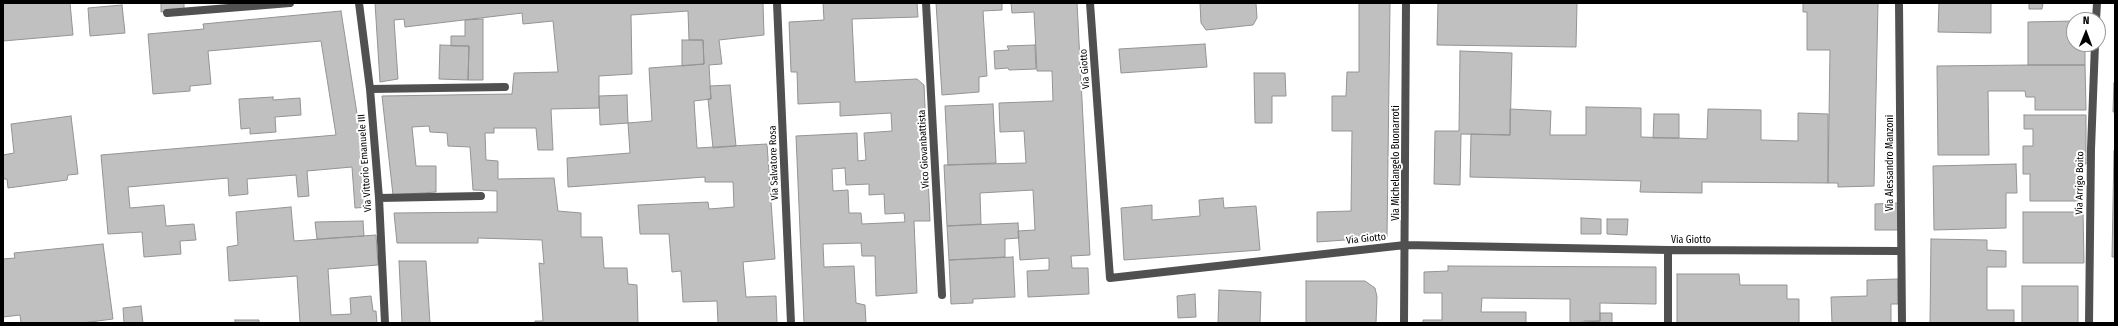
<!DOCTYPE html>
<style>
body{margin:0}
#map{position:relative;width:2118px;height:326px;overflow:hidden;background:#fff;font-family:"Fira Sans Condensed",sans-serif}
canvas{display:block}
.frame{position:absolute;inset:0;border:4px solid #000;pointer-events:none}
.north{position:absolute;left:2066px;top:12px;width:40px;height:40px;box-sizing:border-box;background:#fff;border:1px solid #999;border-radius:50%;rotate:1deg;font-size:11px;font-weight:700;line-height:16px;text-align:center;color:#000}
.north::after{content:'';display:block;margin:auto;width:14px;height:18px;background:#000;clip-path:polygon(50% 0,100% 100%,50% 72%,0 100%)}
</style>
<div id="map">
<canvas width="2118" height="326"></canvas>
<div class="frame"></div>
<div class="north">N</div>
</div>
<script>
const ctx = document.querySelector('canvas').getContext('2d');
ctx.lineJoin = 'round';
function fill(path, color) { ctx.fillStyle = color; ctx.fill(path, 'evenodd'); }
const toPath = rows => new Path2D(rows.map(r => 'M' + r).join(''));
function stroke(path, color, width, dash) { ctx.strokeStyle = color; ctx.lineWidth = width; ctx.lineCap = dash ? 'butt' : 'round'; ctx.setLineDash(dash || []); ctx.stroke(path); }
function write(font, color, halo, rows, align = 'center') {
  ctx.font = font + ' "Fira Sans Condensed",sans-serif'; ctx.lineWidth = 4; ctx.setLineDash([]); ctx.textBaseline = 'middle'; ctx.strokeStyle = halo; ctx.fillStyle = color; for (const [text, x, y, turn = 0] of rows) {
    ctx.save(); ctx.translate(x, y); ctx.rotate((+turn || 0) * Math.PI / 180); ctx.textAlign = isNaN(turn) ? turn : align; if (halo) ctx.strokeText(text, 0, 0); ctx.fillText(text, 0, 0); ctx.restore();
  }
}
const building = toPath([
 [3,3,70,3,73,35,3,41,3,3],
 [161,3,184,3,184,10,161,12,161,3],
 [375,3,763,3,764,35,719,40,722,64,709,65,711,99,694,101,697,148,767,144,775,259,743,262,746,297,776,296,777,323,718,323,717,301,683,302,681,271,672,272,669,234,640,234,638,205,708,202,709,209,734,207,733,182,705,182,705,177,568,187,567,158,630,153,628,123,652,121,649,68,704,64,703,40,689,40,688,11,631,15,632,74,599,76,599,108,551,109,553,150,538,150,536,128,494,128,494,133,485,133,486,160,498,161,498,179,554,178,558,211,581,213,581,237,602,237,604,268,627,268,628,284,637,285,638,323,535,323,535,321,543,321,539,263,544,264,542,240,478,238,478,243,397,243,394,213,497,212,497,191,473,190,470,147,448,146,447,133,430,132,429,126,412,127,416,166,436,166,436,192,393,195,382,96,512,94,514,73,558,72,553,21,523,24,522,13,405,27,404,19,394,20,398,79,380,82,375,3],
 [823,3,917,3,918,17,852,19,855,82,917,79,924,85,930,221,914,221,917,293,876,296,875,256,862,256,861,243,823,244,824,267,854,266,856,303,865,305,866,323,804,323,796,136,857,133,858,161,866,160,864,133,892,131,891,113,840,116,840,102,798,104,797,72,791,72,789,22,824,20,823,3],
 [845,168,846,185,869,184,869,195,884,194,885,214,904,213,905,222,862,224,861,213,849,213,848,190,833,191,832,169,845,168],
 [936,3,1002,3,1002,10,983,11,987,76,979,77,979,92,942,95,936,3],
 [1011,3,1077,3,1090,255,1071,256,1072,268,1088,268,1089,294,1028,297,1027,271,1049,270,1049,258,1020,260,1018,231,1035,230,1033,190,980,193,981,224,947,226,944,165,1026,163,1024,131,1000,132,999,103,1053,101,1052,71,1037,71,1034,12,1012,13,1011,3],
 [1200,3,1256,3,1257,18,1253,25,1206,30,1201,23,1200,3],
 [1359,3,1390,3,1387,237,1317,242,1317,212,1351,211,1352,131,1332,131,1332,96,1346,96,1347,72,1359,72,1359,3],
 [1438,3,1577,3,1576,47,1437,45,1438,3],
 [1803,3,1878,3,1874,186,1838,187,1838,183,1828,183,1830,50,1807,50,1807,12,1803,12,1803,3],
 [1939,3,1991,3,1991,33,1938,32,1939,3],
 [2029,3,2043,3,2042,9,2029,9,2029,3],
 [122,5,125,33,90,36,88,8,122,5],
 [341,11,365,165,368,207,355,208,352,167,307,171,309,196,298,197,296,175,247,179,248,194,229,196,228,178,128,187,130,208,164,205,166,226,194,224,196,240,180,241,181,254,144,257,142,232,108,234,101,155,336,135,321,41,208,51,211,84,190,86,190,91,153,94,148,34,204,29,203,24,341,11],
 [483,19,483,80,468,80,469,46,451,46,451,36,465,36,465,20,483,19],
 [2074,21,2074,44,2085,44,2085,65,2028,65,2028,22,2074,21],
 [682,40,703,40,704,64,682,66,682,40],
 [1205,44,1207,67,1121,73,1119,49,1205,44],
 [440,45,469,46,468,80,439,79,440,45],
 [1035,45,1036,69,1009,70,1008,68,995,69,994,51,1009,50,1007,46,1035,45],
 [1460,51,1512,53,1510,135,1461,134,1460,185,1434,184,1435,131,1459,131,1460,51],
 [2028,65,2085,65,2086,110,2035,110,2035,97,2026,97,2025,91,1988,91,1989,155,1938,155,1937,66,2028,65],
 [1254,73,1285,73,1286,96,1272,96,1272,123,1255,123,1254,73],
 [2114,83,2115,83,2115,112,2113,112,2114,83],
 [730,85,736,146,713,148,708,99,711,99,710,86,730,85],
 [627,95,628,123,600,125,599,96,627,95],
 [273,97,273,100,300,98,301,115,275,117,276,132,250,134,250,128,241,129,239,99,273,97],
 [993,104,996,163,948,165,945,106,993,104],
 [1586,107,1641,108,1641,137,1707,139,1708,109,1761,110,1761,140,1798,141,1798,113,1828,114,1828,183,1702,182,1702,193,1640,192,1641,181,1470,177,1471,134,1510,135,1510,109,1551,111,1550,135,1586,135,1586,107],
 [1654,114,1679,114,1679,138,1653,138,1654,114],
 [2024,115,2086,115,2086,164,2081,164,2081,201,2030,201,2030,174,2023,174,2023,146,2033,146,2033,129,2024,129,2024,115],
 [71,116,78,174,68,175,67,180,8,188,7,179,3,179,3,155,14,153,11,124,71,116],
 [2114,151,2115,151,2115,257,2112,257,2114,151],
 [2016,164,2017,193,2006,193,2006,228,1934,230,1933,166,2016,164],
 [1223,198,1224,208,1256,206,1260,250,1124,260,1121,208,1152,205,1152,220,1200,216,1199,200,1223,198],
 [1899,203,1899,230,1875,230,1875,204,1899,203],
 [291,207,294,241,376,235,378,265,328,269,331,315,351,314,350,298,371,296,373,311,376,311,377,323,300,323,297,276,229,281,227,247,238,245,236,212,291,207],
 [2023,212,2083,212,2084,263,2023,263,2023,212],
 [1581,218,1601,219,1601,234,1581,234,1581,218],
 [1607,219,1628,219,1627,235,1607,234,1607,219],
 [363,221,364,236,317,239,315,222,363,221],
 [1018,223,1019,238,1005,239,1005,257,949,260,947,226,1018,223],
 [1931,239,1987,240,1987,250,2006,251,2006,267,1987,267,1987,310,2014,310,2014,323,1930,323,1931,239],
 [103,244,113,319,82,323,21,323,20,315,3,317,3,259,15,258,14,253,103,244],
 [1013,257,1015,297,973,299,973,303,951,304,949,260,1013,257],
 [399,261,426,261,430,323,402,323,399,261],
 [1448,266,1656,267,1656,304,1600,303,1600,321,1570,323,1570,299,1482,298,1481,312,1526,312,1526,323,1423,323,1423,320,1442,320,1442,293,1424,293,1424,272,1448,271,1448,266],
 [1677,274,1739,274,1740,285,1787,285,1787,299,1799,299,1799,323,1677,323,1677,274],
 [1898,279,1898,304,1891,304,1891,323,1832,323,1831,297,1867,296,1867,280,1898,279],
 [1306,281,1365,281,1375,288,1377,297,1376,323,1306,323,1306,281],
 [2022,286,2078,286,2078,323,2022,323,2022,286],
 [1219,290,1261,292,1260,323,1218,323,1219,290],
 [1195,294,1196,317,1178,318,1177,296,1195,294],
 [141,306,143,323,124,323,123,308,141,306],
 [1600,313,1612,313,1612,323,1584,323,1584,321,1600,321,1600,313],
 [235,320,259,320,259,323,235,323,235,320]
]);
const minor = toPath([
 [359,3,370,89,379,198,385,323],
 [777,3,791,323],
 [926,3,942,295],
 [1090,3,1110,278,1405,245,1668,250,1900,251],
 [1899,3,1902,323],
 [167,13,290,3],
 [2096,20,2097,3],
 [370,89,505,87],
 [379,198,481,196],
 [1404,323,1406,3],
 [1668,323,1668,250],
 [2089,323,2091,149,2095,44]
]);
const streetNames = [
 ["Via Giotto",1085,69,-94],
 ["Vico Giovanbattista",924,149,-93],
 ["Via Vittorio Emanuele III",365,163,-94],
 ["Via Salvatore Rosa",774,163,-92],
 ["Via Michelangelo Buonarroti",1396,163,-90],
 ["Via Alessandro Manzoni",1890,163,-90],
 ["Via Arrigo Boito",2080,183,-89],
 ["Via Giotto",1366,239,-6],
 ["Via Giotto",1691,240]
];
fill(building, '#c0c0c0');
stroke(building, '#949494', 1);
stroke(minor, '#505050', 8);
write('10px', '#000', '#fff', streetNames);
</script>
